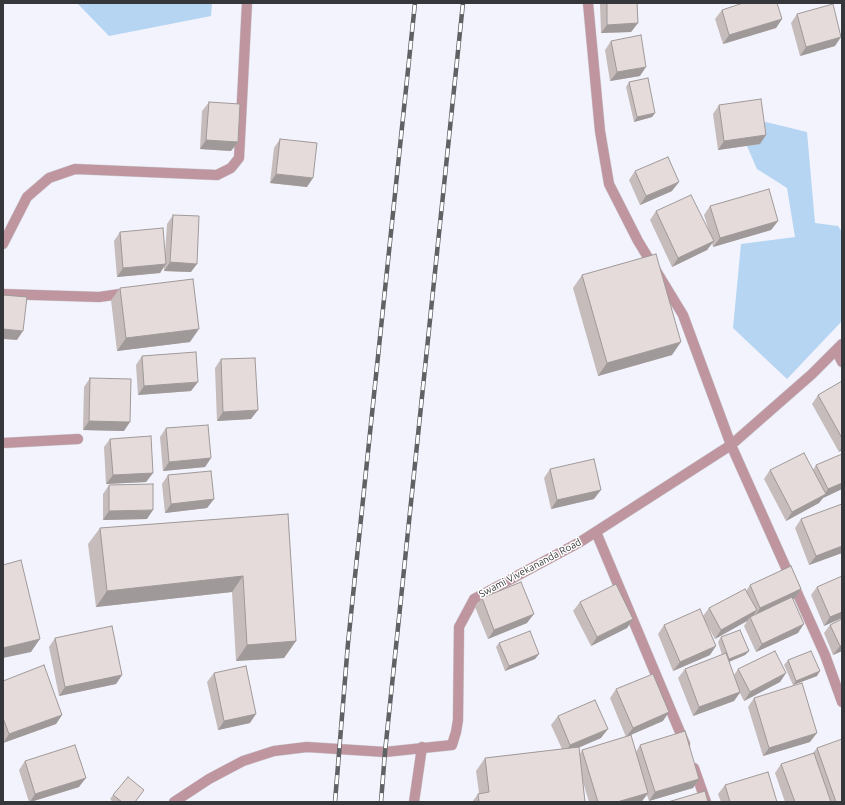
<!DOCTYPE html>
<style>
body{margin:0}
#map{position:relative;width:845px;height:805px;overflow:hidden;background:#f2f3fc;font-family:Ubuntu,sans-serif}
canvas{display:block}
.frame{position:absolute;inset:0;border:4px solid #36373a;pointer-events:none}
</style>
<div id="map">
<canvas width="845" height="805"></canvas>
<div class="frame"></div>
</div>
<script>
const ctx = document.querySelector('canvas').getContext('2d');
ctx.lineJoin = 'round';
function fill(path, color) { ctx.fillStyle = color; ctx.fill(path, 'evenodd'); }
const toPath = rows => new Path2D(rows.map(r => 'M' + r).join(''));
function stroke(path, color, width, dash) { ctx.strokeStyle = color; ctx.lineWidth = width; ctx.lineCap = dash ? 'butt' : 'round'; ctx.setLineDash(dash || []); ctx.stroke(path); }
function write(font, color, halo, rows, align = 'center') {
  ctx.font = font + ' Ubuntu,sans-serif'; ctx.lineWidth = 3; ctx.setLineDash([]); ctx.textBaseline = 'middle'; ctx.strokeStyle = halo; ctx.fillStyle = color; for (const [text, x, y, turn = 0] of rows) {
    ctx.save(); ctx.translate(x, y); ctx.rotate((+turn || 0) * Math.PI / 180); ctx.textAlign = isNaN(turn) ? turn : align; if (halo) ctx.strokeText(text, 0, 0); ctx.fillText(text, 0, 0); ctx.restore();
  }
}
const water = toPath([
 [77,3,212,3,211,16,109,36],
 [766,122,807,132,815,223,838,226,842,232,842,321,787,379,733,328,741,244,795,237,787,188,757,169,743,137]
]);
const minor = toPath([
 [588,3,600,131,609,184,638,241,683,315,731,445,825,655,842,702],
 [3,244,27,197,49,178,75,169,217,175,231,168,239,158,247,3],
 [3,294,99,297,127,293],
 [836,350,842,362],
 [3,443,78,439],
 [596,532,685,744],
 [694,768,706,802],
 [174,802,209,779,243,761,274,751,307,747,385,752,452,745,456,732,458,720,459,627,474,599,580,542,731,445,812,374,842,344],
 [414,802,422,747]
]);
const rail = toPath([
 [335,802,348,643,415,3],
 [381,802,385,752,463,3]
]);
const wall = toPath([
 [600,3,637,3,638,23,631,32,601,33],
 [722,10,782,19,776,28,723,44,715,19],
 [797,14,835,46,800,56,791,23],
 [611,41,640,76,610,81,605,50],
 [629,82,655,113,652,117,634,122,626,87],
 [209,102,238,142,231,151,200,149,202,111],
 [719,105,760,144,718,150,713,114],
 [280,139,307,187,270,183,274,148],
 [635,171,672,191,640,205,629,180],
 [710,206,778,221,771,230,713,247,712,243,707,250,672,267,650,220,656,211,709,231,704,215],
 [173,215,191,272,164,271,164,266,160,273,117,277,114,241,120,232,165,254,167,224],
 [582,275,672,355,598,376,573,288],
 [120,288,190,342,117,351,111,300],
 [142,356,191,391,138,395,136,365],
 [221,359,251,419,217,421,215,368],
 [90,378,124,431,83,430,84,387],
 [842,381,842,450,839,452,812,404,818,395],
 [166,428,211,458,205,467,163,471,160,437],
 [110,439,153,473,146,482,106,484,104,447],
 [816,465,842,489,823,498,819,503,786,521,764,479,770,470,813,470],
 [550,469,594,499,551,509,544,478],
 [168,475,214,499,207,508,165,513,162,484],
 [109,485,147,519,103,520,103,494],
 [288,514,296,641,284,658,236,661,232,592,96,607,88,544,100,528],
 [801,519,842,553,809,565,795,528],
 [750,585,801,589,795,598,792,599,798,633,756,652,744,626,747,621,715,639,706,623,710,655,673,671,658,634,664,625,703,616,709,608,746,591],
 [817,587,842,618,824,626,811,595],
 [482,598,527,623,488,639,475,607],
 [580,602,633,619,627,628,591,646,573,611],
 [842,619,842,651,833,655,824,633,830,625],
 [721,637,749,651,745,655,729,662,734,675,738,669,786,673,780,682,744,701,740,693,734,701,693,716,678,678,685,669,722,655,718,642],
 [55,638,122,675,116,684,59,696,49,647],
 [499,643,539,654,535,659,505,671,496,647],
 [788,660,817,676,793,685,784,665],
 [214,673,250,723,218,730,207,682],
 [3,681,62,715,56,724,3,743],
 [616,689,663,721,628,736,636,752,640,745,699,779,693,788,649,801,647,795,642,801,640,802,589,802,583,782,585,802,472,802,478,794,479,793,476,771,485,758,562,749,551,725,558,716,601,738,579,747,580,754,582,750,626,737,610,698],
 [754,698,810,742,763,756,748,707],
 [817,748,842,802,785,802,775,773,781,764,813,753],
 [25,761,79,787,31,802,29,802,19,770],
 [725,785,777,802,721,802,718,794],
 [141,794,135,802,113,802,110,799,113,795]
]);
const shadedWall = toPath([
 [782,19,776,28,723,44,729,35],
 [638,23,631,32,601,33,607,25],
 [841,37,835,46,800,56,806,47],
 [646,67,640,76,610,81,617,72],
 [655,113,652,117,634,122,637,117],
 [766,135,760,144,718,150,724,141],
 [206,140,238,142,231,151,200,149],
 [276,174,313,178,307,187,270,183],
 [679,182,672,191,640,205,646,196],
 [778,221,771,230,713,247,720,238],
 [714,241,707,250,672,267,678,258],
 [170,262,197,264,191,272,164,271],
 [166,264,160,273,117,277,123,268],
 [3,329,23,331,17,340,3,339],
 [199,329,190,342,117,351,126,338],
 [681,342,672,355,598,376,607,363],
 [198,382,191,391,138,395,144,386],
 [258,410,251,419,217,421,223,412],
 [89,421,130,422,124,431,83,430],
 [842,447,842,450,839,452],
 [211,458,205,467,163,471,169,462],
 [153,473,146,482,106,484,113,475],
 [842,483,842,489,823,498,819,503,786,521,792,512,824,495,828,489],
 [601,490,594,499,551,509,557,500],
 [214,499,207,508,165,513,171,504],
 [153,510,147,519,103,520,109,511],
 [842,546,842,553,809,565,816,556],
 [243,576,232,592,96,607,107,591],
 [801,589,795,598,754,617,760,608],
 [757,610,751,619,750,617,747,621,715,639,721,630],
 [842,612,842,618,824,626,830,617],
 [534,614,527,623,488,639,494,630],
 [633,619,627,628,591,646,597,637],
 [804,624,798,633,756,652,762,644],
 [40,639,31,652,3,658,3,648],
 [296,641,284,658,236,661,247,645],
 [842,645,842,651,833,655,840,646],
 [716,646,710,655,673,671,680,662],
 [749,651,745,655,726,663,729,659],
 [539,654,535,659,505,671,509,666],
 [820,671,817,676,793,685,796,681],
 [786,673,780,682,744,701,750,692],
 [122,675,116,684,59,696,65,687],
 [740,692,734,701,693,716,699,707],
 [669,712,663,721,626,737,633,728],
 [256,714,250,723,218,730,224,721],
 [62,715,56,724,3,743,9,734],
 [608,729,601,738,564,754,570,745],
 [817,733,810,742,763,756,769,748],
 [86,778,79,787,30,802,35,794],
 [699,779,693,788,649,801,655,792],
 [648,793,642,801,640,802,617,802]
]);
const building = toPath([
 [607,3,637,3,638,23,607,25,607,3],
 [743,3,777,3,782,19,729,35,722,10,743,3],
 [833,4,841,37,806,47,797,14,833,4],
 [641,35,646,67,617,72,611,41,641,35],
 [648,78,655,113,637,117,629,82,648,78],
 [761,99,766,135,724,141,719,105,761,99],
 [209,102,240,104,238,142,206,140,209,102],
 [280,139,317,143,313,178,276,174,280,139],
 [668,157,679,182,646,196,635,171,668,157],
 [769,189,778,221,720,238,710,206,769,189],
 [691,195,714,241,678,258,656,211,691,195],
 [173,215,199,216,197,264,170,262,173,215],
 [163,228,166,264,123,268,120,232,163,228],
 [656,254,681,342,607,363,582,275,656,254],
 [193,279,199,329,126,338,120,288,193,279],
 [3,295,27,297,23,331,3,329,3,295],
 [196,352,198,382,144,386,142,356,196,352],
 [255,358,258,410,223,412,221,359,255,358],
 [90,378,131,379,130,422,89,421,90,378],
 [842,381,842,438,818,395,842,381],
 [208,425,211,458,169,462,166,428,208,425],
 [151,436,153,473,113,475,110,439,151,436],
 [804,453,826,494,792,512,770,470,804,453],
 [842,454,842,483,828,489,816,465,842,454],
 [594,459,601,490,557,500,550,469,594,459],
 [211,471,214,499,171,504,168,475,211,471],
 [153,484,153,510,109,511,109,485,153,484],
 [842,504,842,546,816,556,801,519,842,504],
 [288,514,296,641,247,645,243,576,107,591,100,528,288,514],
 [21,560,40,639,3,648,3,565,21,560],
 [791,566,801,589,760,608,750,585,791,566],
 [842,576,842,612,830,617,817,587,842,576],
 [521,582,534,614,494,630,482,598,521,582],
 [616,584,633,619,597,637,580,602,616,584],
 [745,589,757,610,721,630,709,608,745,589],
 [792,597,804,624,762,644,750,617,792,597],
 [700,609,716,646,680,662,664,625,700,609],
 [842,619,842,645,840,646,830,625,842,619],
 [112,626,122,675,65,687,55,638,112,626],
 [740,630,749,651,729,659,721,637,740,630],
 [530,631,539,654,509,666,499,643,530,631],
 [775,651,786,673,750,692,738,669,775,651],
 [811,651,820,671,796,681,788,660,811,651],
 [726,653,740,692,699,707,685,669,726,653],
 [44,665,62,715,9,734,3,718,3,681,44,665],
 [246,666,256,714,224,721,214,673,246,666],
 [653,674,669,712,633,728,616,689,653,674],
 [802,683,817,733,769,748,754,698,802,683],
 [595,700,608,729,570,745,558,716,595,700],
 [685,731,699,779,655,792,640,745,685,731],
 [631,735,648,793,617,802,598,802,582,750,631,735],
 [842,739,842,802,836,802,817,748,842,739],
 [75,745,86,778,35,794,25,761,75,745],
 [579,747,585,802,479,802,478,794,489,792,485,758,579,747],
 [814,753,831,802,795,802,781,764,814,753],
 [768,772,777,802,730,802,725,785,768,772],
 [128,777,144,790,135,802,122,802,113,795,128,777],
 [705,791,708,802,668,802,705,791]
]);
const streetNames = [
 ["Swami Vivekananda Road",530,568,-28]
];
fill(water, '#b5d5f3');
stroke(minor, '#d0d1d9', 11);
stroke(minor, '#bf969f', 10);
stroke(rail, '#606165', 4.5);
stroke(rail, '#fff', 3, [9]);
fill(wall, '#c5bcbb');
fill(shadedWall, '#a09999');
fill(building, '#e5dbda');
stroke(building, '#a09999', 1);
write('10px', '#36373a', '#fff', streetNames);
</script>
